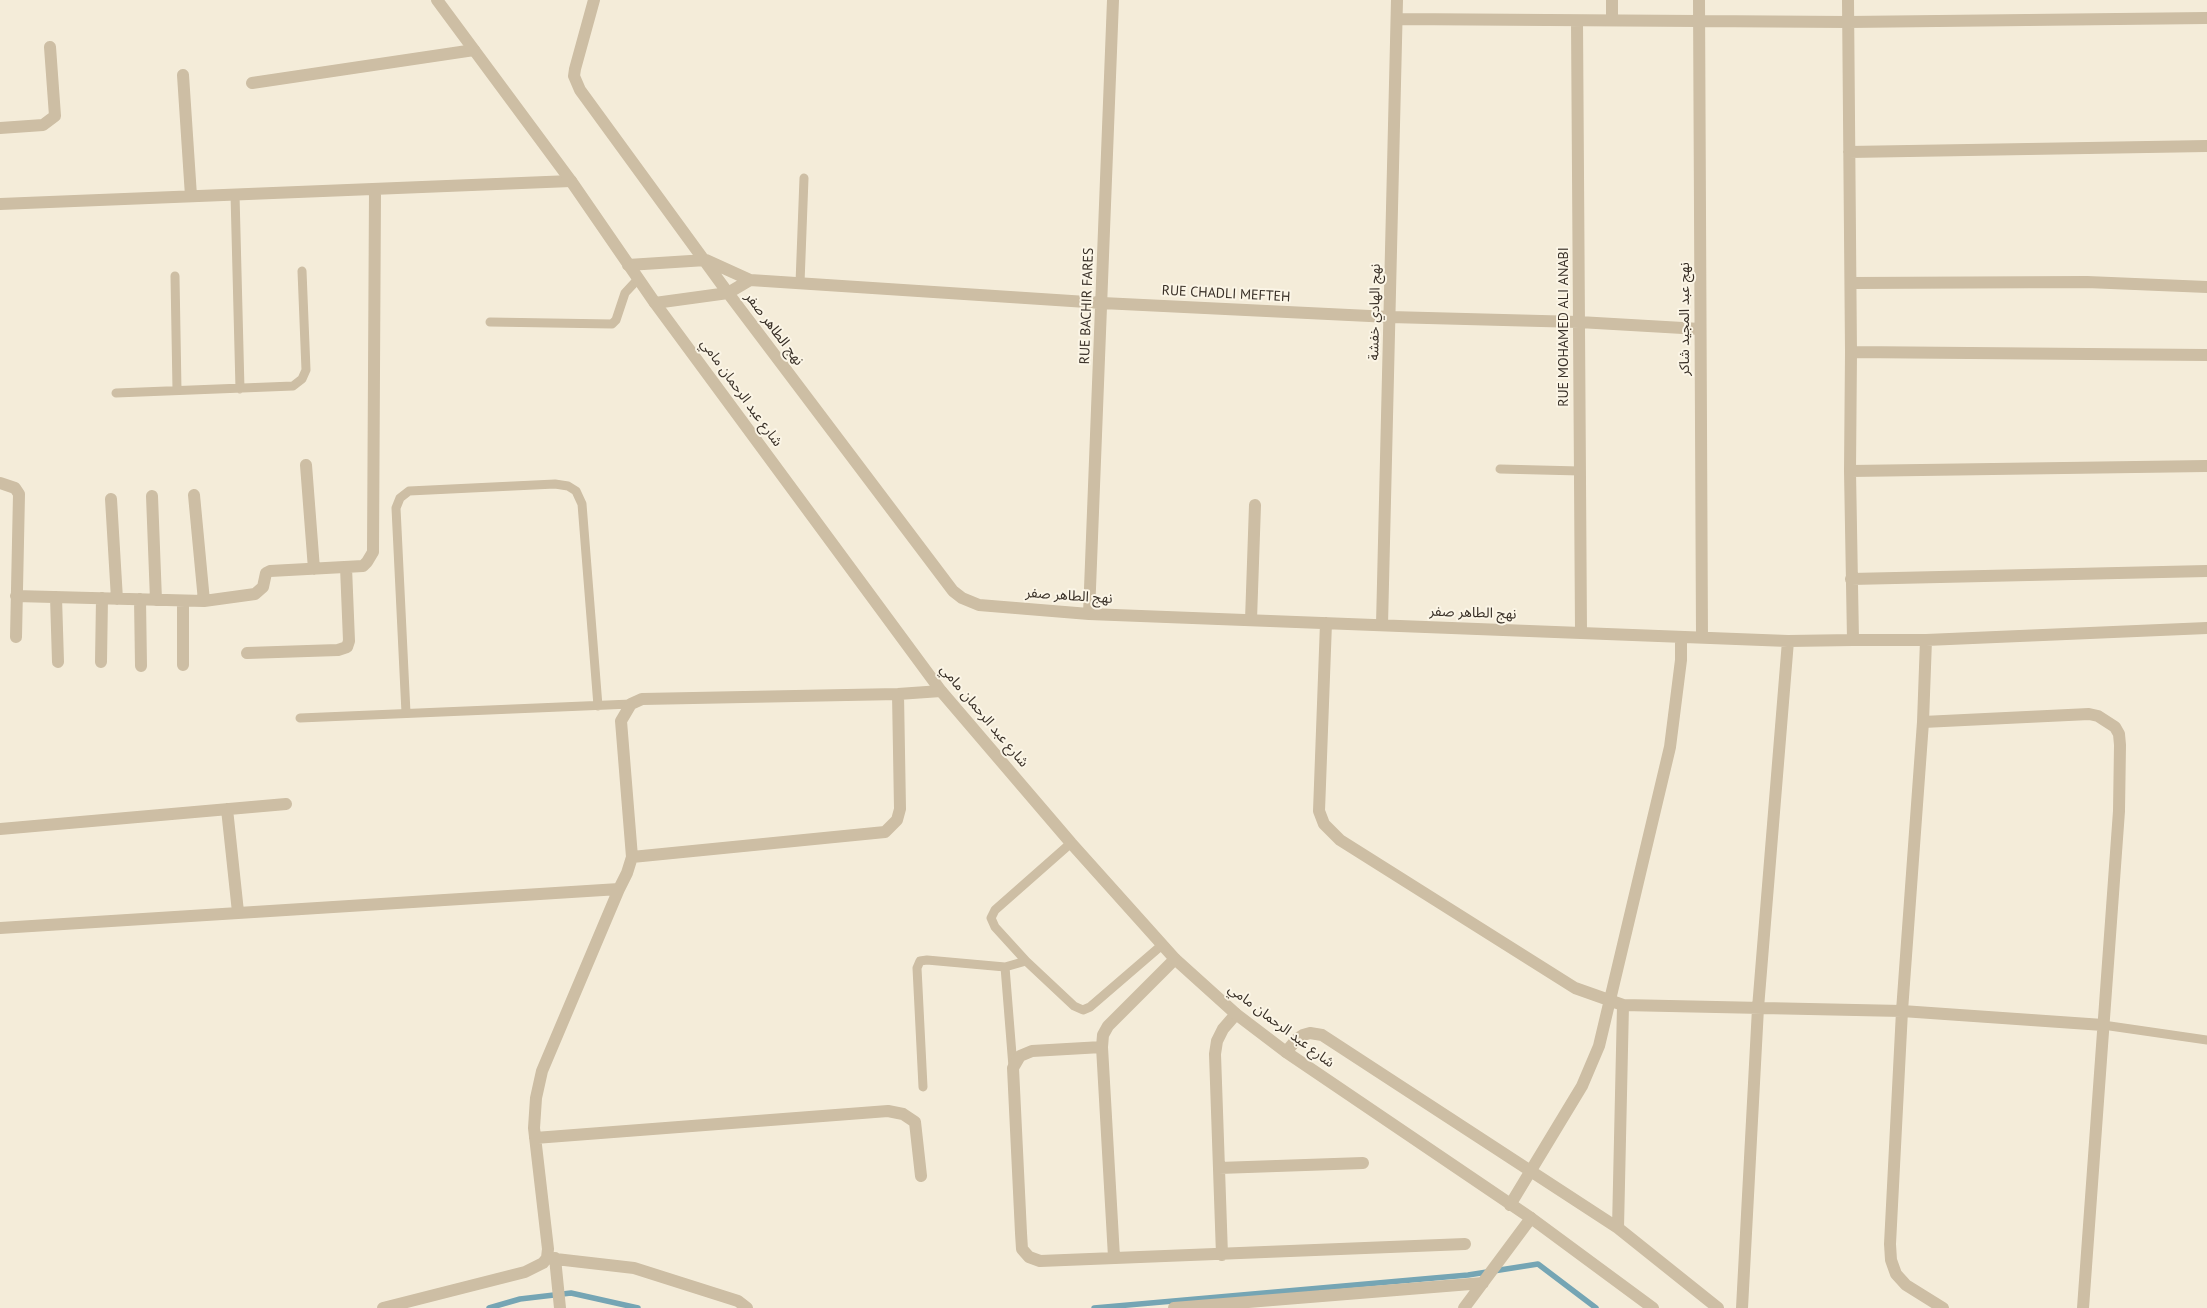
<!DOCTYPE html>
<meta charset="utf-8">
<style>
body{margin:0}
canvas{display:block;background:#f4ecd9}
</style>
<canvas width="2207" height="1308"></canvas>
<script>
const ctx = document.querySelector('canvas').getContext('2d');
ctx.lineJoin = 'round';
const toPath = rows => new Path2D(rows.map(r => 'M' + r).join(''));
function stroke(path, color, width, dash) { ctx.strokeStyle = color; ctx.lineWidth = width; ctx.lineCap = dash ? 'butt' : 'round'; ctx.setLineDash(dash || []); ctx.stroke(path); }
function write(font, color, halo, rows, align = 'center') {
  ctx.font = font + ' "PT Sans","Noto Sans Arabic",sans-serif'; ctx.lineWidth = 4; ctx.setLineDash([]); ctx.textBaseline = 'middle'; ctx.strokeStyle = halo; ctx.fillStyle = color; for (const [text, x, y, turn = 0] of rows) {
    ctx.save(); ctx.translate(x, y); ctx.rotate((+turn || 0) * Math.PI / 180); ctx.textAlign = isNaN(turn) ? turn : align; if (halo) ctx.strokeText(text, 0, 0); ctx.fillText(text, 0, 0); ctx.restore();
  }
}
const stream = toPath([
 [489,1308,520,1299,571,1293,638,1308],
 [1094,1308,1468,1275,1538,1264,1596,1308]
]);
const service = toPath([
 [235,194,240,389],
 [175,276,177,390],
 [800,283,804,178],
 [490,322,612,324,616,320,625,293,638,279],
 [116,393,293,386,302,379,306,370,302,271],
 [1500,469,1580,471],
 [406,713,396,508,400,498,409,491,555,484,568,486,576,491,582,504,598,706],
 [300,718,631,704],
 [1071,843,995,910,991,918,995,927,1026,961,1074,1006,1083,1010,1090,1007,1162,945],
 [2103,1025,2207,1040],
 [1013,1067,1005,967,1026,961],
 [923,1087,917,968,920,961,927,960,1005,967]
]);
const minor = toPath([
 [594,0,575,69,574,76,580,90,728,293,953,591,962,598,979,605,1089,614,1788,641,1853,640,1850,471,1851,352,1848,0],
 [1699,0,1702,637],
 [1397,19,1848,22,2207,18],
 [1612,20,1612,0],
 [1577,21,1581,632],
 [183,75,191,196],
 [252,83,474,50],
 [0,128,43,125,55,116,50,47],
 [1849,152,2207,146],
 [0,204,571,181],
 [628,265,706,260,750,280,1102,303,1390,317,1579,322,1700,329],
 [1851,283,2087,282,2207,287],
 [655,303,728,293,750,280],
 [1851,352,2207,355],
 [306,465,314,569],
 [1850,471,2207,466],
 [0,483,15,488,19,494,16,637],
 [194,495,204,601],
 [152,496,156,600],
 [111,499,117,599],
 [1851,579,2207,571],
 [16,596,204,601,255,594,263,587,266,573,270,571,363,566,367,562,373,552,375,190],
 [56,597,58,662],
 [140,599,141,666],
 [183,601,183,665],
 [1089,614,1113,0],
 [1251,620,1255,505],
 [1326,623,1319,811,1324,824,1340,840,1575,988,1623,1005,1902,1011,2103,1025],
 [1382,625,1397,0],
 [1853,640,1926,640,2207,628],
 [247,653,338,650,347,647,349,641,346,567],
 [101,662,102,598],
 [1923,722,1926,640],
 [227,809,238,912],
 [0,829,286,804],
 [632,857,885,832,897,820,900,809,898,694],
 [0,928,619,889],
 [1102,1047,1032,1051,1020,1056,1013,1068,1021,1233,1022,1249,1029,1257,1040,1261,1465,1244],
 [1286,1052,1297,1039,1303,1035,1310,1033,1322,1035,1618,1228,1718,1308],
 [535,1138,888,1111,903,1114,915,1122,921,1176],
 [1219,1168,1363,1163],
 [1510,1205,1582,1086,1599,1046,1670,747,1681,660,1681,637],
 [1618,1228,1623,1005],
 [1222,1255,1215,1054,1217,1041,1223,1029,1236,1014],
 [1114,1257,1102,1047,1103,1035,1108,1026,1175,959],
 [547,1258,634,1268,738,1301,747,1308],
 [555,1258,560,1308],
 [383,1308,525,1272,543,1263,547,1258,548,1249,534,1128,536,1098,542,1071,619,889,627,873,632,857,621,721,631,704,642,699,898,694,941,691],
 [1174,1308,1483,1283],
 [1464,1308,1531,1218],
 [1742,1308,1758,1008,1788,641],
 [1943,1308,1906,1285,1896,1274,1891,1260,1890,1244,1902,1011,1923,722,2089,714,2098,716,2115,727,2119,734,2120,745,2119,811,2083,1308]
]);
const tertiary = toPath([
 [437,0,571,181,655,303,941,691,1071,843,1175,959,1236,1014,1286,1052,1531,1218,1653,1308]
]);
const streetNames = [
 ["RUE CHADLI MEFTEH",1226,294,3],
 ["RUE BACHIR FARES",1087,306,-88],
 ["نهج الهادي خفشة",1375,312,-89],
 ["نهج عبد المجيد شاكر",1685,319,-90],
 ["RUE MOHAMED ALI ANABI",1564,327,-90],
 ["نهج الطاهر صفر",774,329,53],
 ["شارع عبد الرحمان مامي",741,393,54],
 ["نهج الطاهر صفر",1069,596,4],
 ["نهج الطاهر صفر",1473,613,2],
 ["شارع عبد الرحمان مامي",984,716,50],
 ["شارع عبد الرحمان مامي",1281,1026,37]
];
stroke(stream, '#75a5b4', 5.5);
stroke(service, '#cdbea4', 9);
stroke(minor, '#cdbea4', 12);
stroke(tertiary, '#cdbea4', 12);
write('14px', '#382f26', '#fbf5e6', streetNames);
</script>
